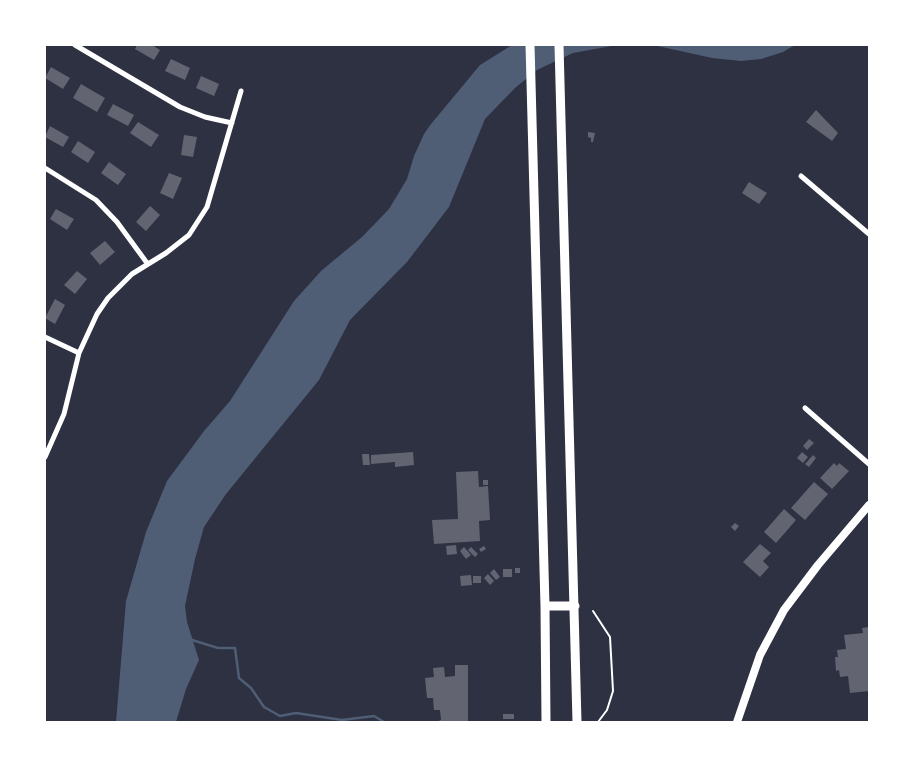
<!DOCTYPE html>
<style>
body{margin:0}
#map{position:relative;width:914px;height:767px;overflow:hidden;background:#2d3142;font-family:Barlow,sans-serif}
canvas{display:block}
.frame{position:absolute;inset:0;border:46px solid #fff;pointer-events:none}
</style>
<div id="map">
<canvas width="914" height="767"></canvas>
<div class="frame"></div>
</div>
<script>
const ctx = document.querySelector('canvas').getContext('2d');
ctx.lineJoin = 'round';
function fill(path, color) { ctx.fillStyle = color; ctx.fill(path, 'evenodd'); }
const toPath = rows => new Path2D(rows.map(r => 'M' + r).join(''));
function stroke(path, color, width, dash) { ctx.strokeStyle = color; ctx.lineWidth = width; ctx.lineCap = dash ? 'butt' : 'round'; ctx.setLineDash(dash || []); ctx.stroke(path); }
const water = toPath([
 [512,45,617,45,573,53,537,70,515,88,485,119,449,207,407,262,350,320,319,380,226,494,204,527,195,559,185,606,187,622,199,660,186,689,176,722,116,722,126,601,146,532,167,481,204,431,230,401,294,301,321,271,362,237,389,209,407,179,414,156,424,134,431,124,480,65],
 [653,45,795,45,783,52,761,59,741,61,712,58]
]);
const stream = toPath([
 [192,640,218,648,235,648,239,678,251,688,264,707,280,716,296,713,342,720,374,716,384,722]
]);
const building = toPath([
 [137,45,152,45,160,50,154,60,135,49],
 [171,59,190,68,185,80,165,71],
 [51,67,70,78,63,89,45,78],
 [201,76,219,84,214,96,196,88],
 [81,84,105,98,97,112,73,98],
 [113,104,134,115,128,126,107,115],
 [816,110,838,133,832,141,806,122],
 [138,122,159,135,151,147,130,133],
 [50,126,69,137,63,147,45,137],
 [588,132,595,133,593,142,591,142,591,138,588,137],
 [184,135,197,137,193,157,181,155],
 [78,141,95,152,88,163,71,152],
 [109,162,126,174,118,185,101,173],
 [169,173,182,178,173,199,160,193],
 [749,182,767,193,759,204,742,193],
 [150,206,160,215,146,231,136,222],
 [56,209,74,219,67,230,50,219],
 [105,241,115,252,100,265,90,253],
 [77,271,87,279,75,294,64,285],
 [55,299,65,305,55,324,45,318],
 [809,439,814,443,807,450,803,446],
 [413,452,414,465,395,467,395,462,371,464,371,455],
 [802,452,808,457,803,463,797,458],
 [362,454,369,454,370,465,363,465],
 [813,455,816,458,809,467,805,464],
 [834,463,837,466,839,463,849,471,832,489,820,478],
 [478,471,479,487,488,486,490,520,479,521,480,541,434,544,432,520,458,519,456,472],
 [483,480,488,480,488,485,483,485],
 [814,482,828,494,805,520,791,508],
 [784,509,796,520,776,543,764,532],
 [735,523,739,526,735,531,731,527],
 [760,544,771,553,763,561,769,567,760,577,743,562],
 [456,545,457,554,447,555,446,546],
 [484,546,486,549,481,552,479,549],
 [464,547,471,555,466,559,460,551],
 [471,547,478,554,475,557,468,550],
 [515,568,520,568,520,573,515,573],
 [494,569,500,577,496,580,490,573],
 [503,569,512,569,512,577,503,577],
 [488,574,494,581,490,585,484,578],
 [471,575,472,585,461,586,460,576],
 [473,576,481,576,481,583,473,583],
 [869,627,869,691,850,693,848,676,840,677,839,670,836,671,835,657,838,657,837,650,846,649,844,635,863,633,862,628],
 [455,665,468,665,468,722,435,722,441,720,440,710,434,710,433,698,427,698,425,678,434,677,433,668,444,667,445,677,455,676],
 [503,714,514,714,514,719,503,719]
]);
const path = toPath([
 [593,611,610,637,613,691,607,710,598,722]
]);
const minor = toPath([
 [75,45,180,107,205,117,232,123],
 [45,168,96,200,117,222,147,263],
 [801,176,869,234],
 [45,337,79,353],
 [805,408,869,464],
 [45,457,64,414,79,353,97,314,108,298,132,274,166,253,189,235,207,207,241,91]
]);
const secondary = toPath([
 [737,722,760,655,784,610,818,565,869,505]
]);
const trunk = toPath([
 [530,45,545,606,546,722],
 [559,45,577,722],
 [545,606,575,606]
]);
fill(water, '#4f5d75');
stroke(stream, '#4f5d75', 2.5);
fill(building, '#626471');
stroke(path, '#fff', 2);
stroke(minor, '#fff', 5);
stroke(secondary, '#fff', 8);
stroke(trunk, '#fff', 9);
</script>
